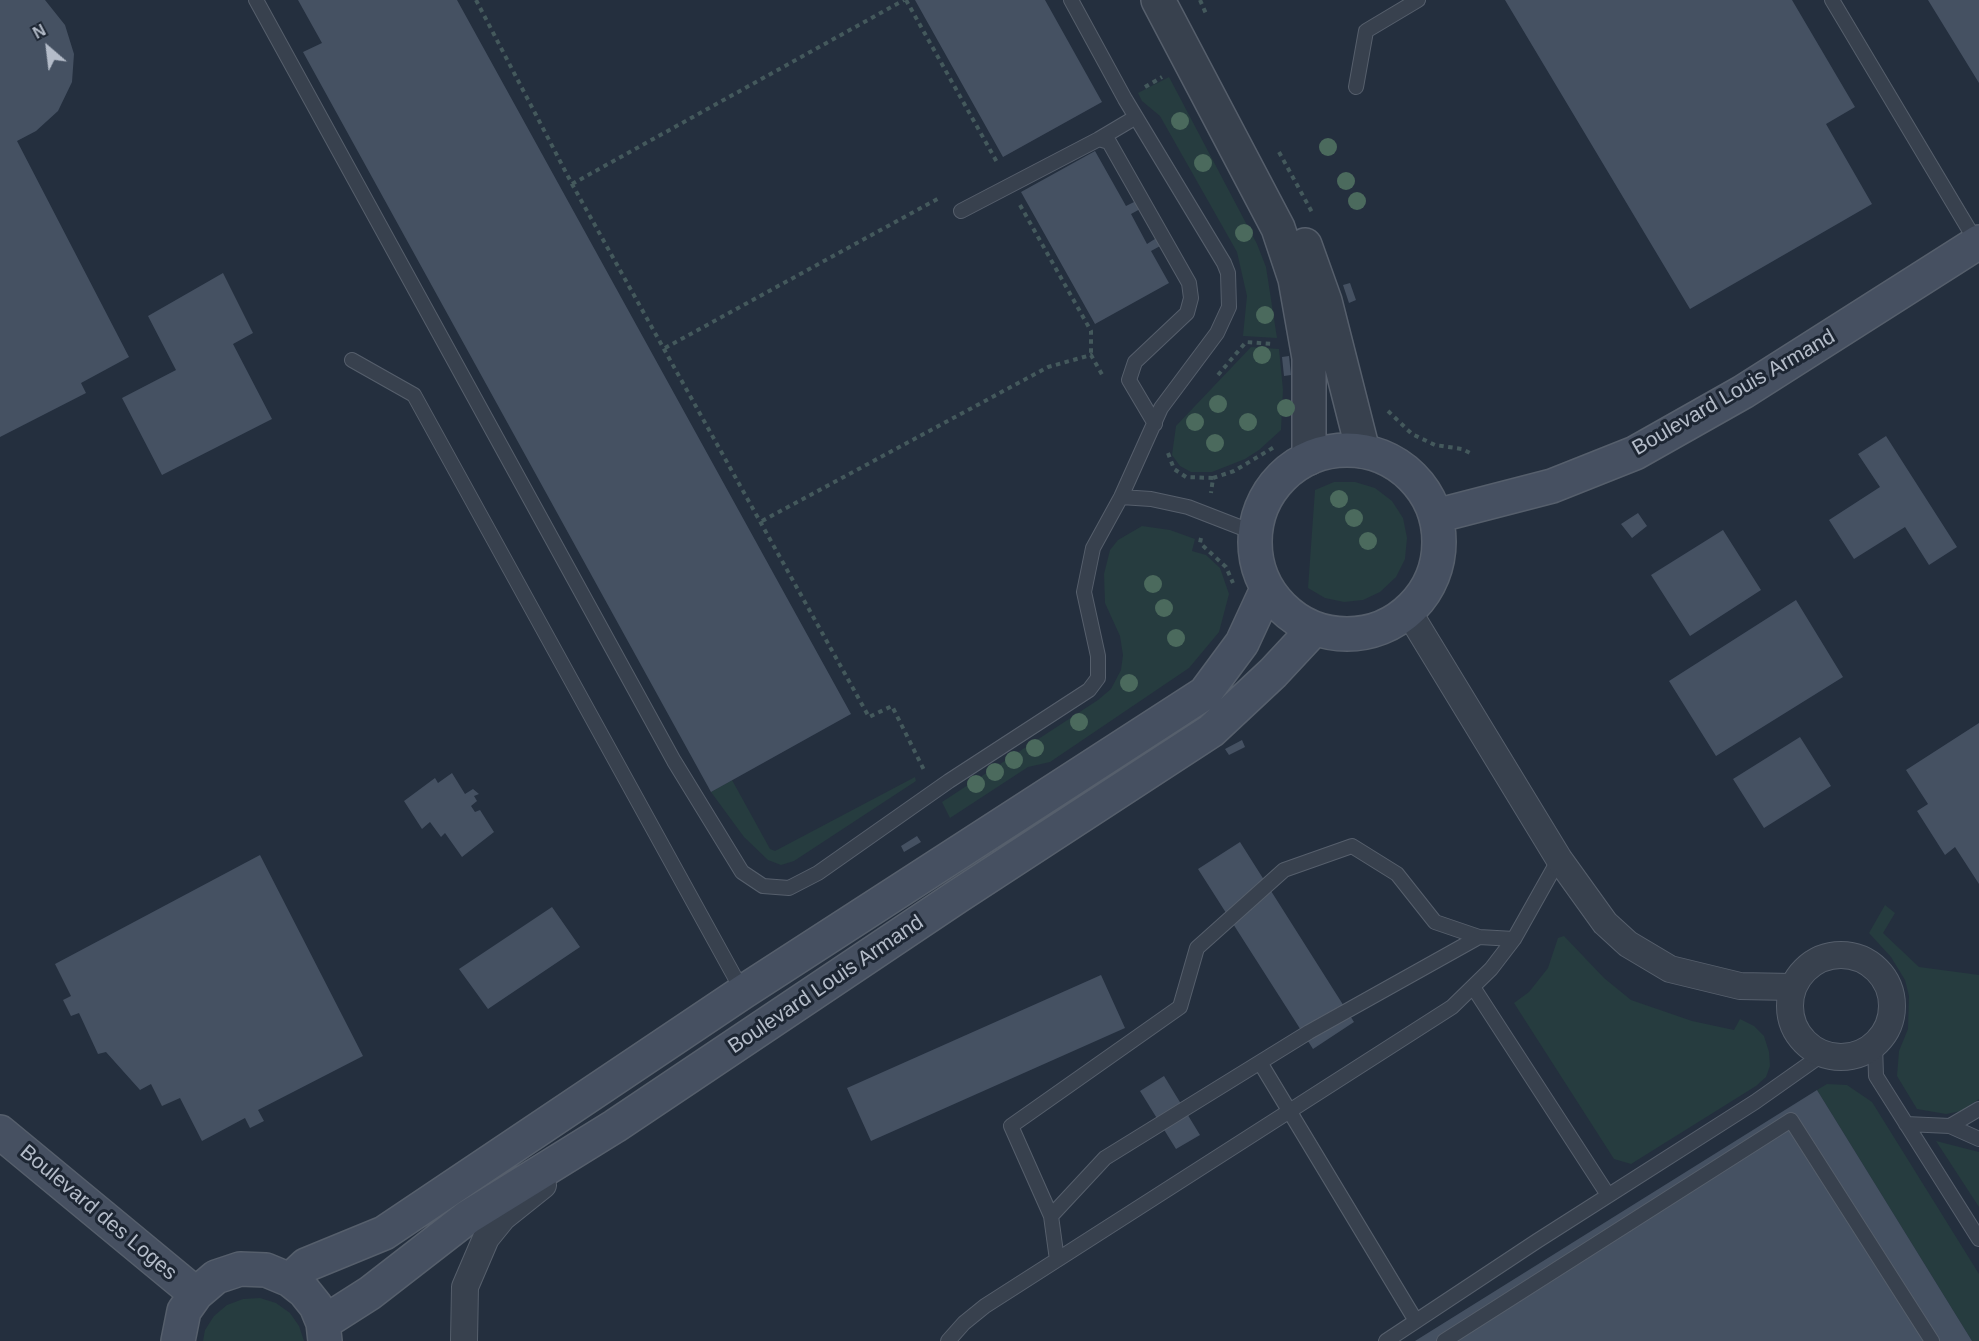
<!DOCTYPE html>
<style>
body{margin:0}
#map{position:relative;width:1979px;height:1341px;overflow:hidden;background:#242f3e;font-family:Arial,sans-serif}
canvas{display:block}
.north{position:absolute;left:18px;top:18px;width:60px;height:60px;-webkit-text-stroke:4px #1d2633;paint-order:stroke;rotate:332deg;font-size:16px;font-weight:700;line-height:24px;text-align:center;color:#b4bcc9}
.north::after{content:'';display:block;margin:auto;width:21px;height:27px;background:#b4bcc9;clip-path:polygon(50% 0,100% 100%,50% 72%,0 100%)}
</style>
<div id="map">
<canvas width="1979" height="1341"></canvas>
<div class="north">N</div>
</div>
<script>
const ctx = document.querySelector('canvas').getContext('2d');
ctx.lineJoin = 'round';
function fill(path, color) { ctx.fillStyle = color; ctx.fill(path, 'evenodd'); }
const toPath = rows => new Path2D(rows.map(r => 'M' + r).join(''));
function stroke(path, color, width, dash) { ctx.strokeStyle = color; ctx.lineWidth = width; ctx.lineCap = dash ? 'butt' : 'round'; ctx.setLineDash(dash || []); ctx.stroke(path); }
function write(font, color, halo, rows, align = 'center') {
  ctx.font = font + ' Arial,sans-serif'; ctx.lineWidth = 6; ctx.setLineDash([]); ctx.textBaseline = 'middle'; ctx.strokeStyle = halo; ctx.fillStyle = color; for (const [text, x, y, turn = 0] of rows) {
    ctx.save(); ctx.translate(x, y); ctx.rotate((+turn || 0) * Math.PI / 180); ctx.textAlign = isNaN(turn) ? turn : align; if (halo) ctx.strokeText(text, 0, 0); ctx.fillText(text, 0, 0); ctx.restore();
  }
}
const green = toPath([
 [1169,77,1257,244,1266,267,1277,338,1243,336,1247,296,1237,252,1160,116,1142,101,1138,93],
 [1251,347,1279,349,1283,390,1281,430,1259,450,1245,459,1212,472,1191,472,1180,466,1172,455,1176,426],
 [1334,482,1355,482,1375,488,1392,501,1403,518,1407,538,1405,559,1396,577,1380,592,1363,600,1344,602,1325,598,1308,588,1315,490],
 [1142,526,1170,530,1195,539,1192,551,1206,555,1220,568,1229,594,1219,632,1189,668,1050,762,1028,767,950,818,942,802,1098,700,1111,689,1121,670,1123,655,1120,636,1105,603,1104,574,1110,550,1118,540],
 [915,777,916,781,794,861,781,865,768,860,744,837,711,792,732,780,770,849,775,851],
 [1885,905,1895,913,1883,933,1919,967,1979,975,1979,1099,1961,1111,1946,1114,1917,1109,1897,1076,1899,1051,1908,1029,1909,996,1905,980,1891,957,1869,933],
 [1564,936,1604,978,1631,1000,1692,1021,1734,1030,1740,1019,1754,1026,1764,1036,1769,1052,1770,1066,1766,1077,1756,1086,1631,1164,1614,1159,1514,1003,1529,992,1548,968,1558,938],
 [1827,1084,1847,1085,1872,1102,1979,1274,1979,1341,1972,1341,1817,1090],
 [1936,1141,1979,1152,1979,1207],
 [260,1298,276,1303,290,1313,299,1326,304,1341,203,1341,205,1330,214,1316,227,1305,243,1299]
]);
const building = toPath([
 [0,0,45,0,65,25,74,54,72,82,58,111,36,131,17,141,129,357,81,383,86,393,0,437],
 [298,0,457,0,851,714,711,792,303,52,322,43],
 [915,0,1045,0,1102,102,1003,157],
 [1505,0,1792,0,1855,107,1826,124,1872,204,1690,309],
 [1928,0,1979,0,1979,83],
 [1095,151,1126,206,1138,200,1142,208,1131,214,1147,244,1158,237,1162,245,1151,251,1169,283,1095,324,1021,192],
 [223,273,253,333,233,344,272,419,162,475,122,398,176,370,148,316],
 [1350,283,1356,300,1349,303,1343,285],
 [1289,356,1291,375,1284,376,1282,357],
 [1886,436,1957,547,1929,565,1905,527,1854,559,1829,520,1880,487,1858,454],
 [1638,513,1647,526,1632,538,1621,524],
 [1723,530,1761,590,1690,636,1651,575],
 [1796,600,1843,677,1716,756,1669,681],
 [1979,723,1979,884,1955,847,1945,855,1917,811,1928,804,1906,770],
 [1800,737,1831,786,1764,828,1733,779],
 [1242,740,1245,747,1229,755,1225,749],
 [452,773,465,794,473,789,479,794,474,796,477,801,471,806,475,812,480,810,494,832,462,857,445,833,441,837,430,822,422,829,404,801,435,778,438,783],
 [917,836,921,842,904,852,901,846],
 [1240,842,1354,1022,1313,1049,1198,869],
 [260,855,363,1056,258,1110,264,1121,250,1128,245,1118,202,1141,180,1098,162,1106,151,1084,140,1090,106,1052,98,1054,79,1013,71,1016,63,1000,71,996,55,964],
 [552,907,580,947,488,1009,459,969],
 [1101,975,1125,1028,871,1141,847,1088],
 [1164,1076,1200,1135,1176,1149,1140,1091],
 [1817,1090,1972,1341,1415,1341]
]);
const path = toPath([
 [476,0,572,184,869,717,892,706,924,770],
 [906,0,998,164],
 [1200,0,1207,16],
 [1145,87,1162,77],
 [1279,152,1313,214],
 [572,184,904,0],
 [1020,205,1091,331,1091,355],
 [665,348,941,197],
 [1218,375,1246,342,1273,344],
 [1388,411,1412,434,1435,445,1462,449,1470,453],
 [1168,453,1174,469,1186,477,1213,478,1211,493],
 [1213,478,1234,471,1276,446],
 [762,521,1048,367,1091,355,1104,378],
 [1201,538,1200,543,1226,567,1233,583]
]);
const service = toPath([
 [256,0,674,761,742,872,763,886,789,888,818,873,949,781,1089,690,1098,678,1098,656,1084,592,1093,548,1121,497,1161,408,1217,333,1229,307,1228,273,1224,263,1125,99,1071,0],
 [1832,0,1977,243],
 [1356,87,1366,31,1418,0],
 [1099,139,1136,117],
 [961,211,1099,139,1109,142,1189,283,1191,298,1187,313,1135,362,1129,380,1155,424],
 [352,360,414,395,743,992],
 [1121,497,1151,499,1188,507,1255,533],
 [1473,987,1608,1195],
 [1875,1044,1876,1076,1979,1239],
 [1261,1064,1416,1321],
 [1906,1124,1950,1126,1979,1109],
 [1950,1126,1979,1139],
 [1051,1216,1011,1126,1180,1007,1197,948,1284,870,1352,846,1397,874,1435,922,1479,937],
 [1057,1260,1051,1216,1105,1158,1309,1032,1479,937,1514,939],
 [948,1341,964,1323,985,1306,1452,1007,1491,969,1514,939,1559,859],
 [1386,1341,1537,1241,1755,1102,1823,1054],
 [1444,1341,1791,1120,1932,1341]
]);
const minor = toPath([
 [1408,611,1559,859,1605,923,1628,944,1670,969,1740,986,1792,987],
 '1790 1006a51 51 0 1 1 102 0a51 51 0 1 1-102 0Z',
 [464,1341,465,1287,486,1238,503,1217,543,1185]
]);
const tertiary = toPath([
 [1158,0,1278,228,1295,279,1309,358,1309,458],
 [1305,245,1325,301,1363,451]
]);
const secondary = toPath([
 '1255 542a92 92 0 1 1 184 0a92 92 0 1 1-184 0Z',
 [1436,516,1552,486,1635,453,1743,392,1979,242],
 [0,1132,196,1294],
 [290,1280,306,1265,384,1233,743,992,1205,693,1242,643,1267,589],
 [323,1323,370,1293,468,1217,615,1126,958,896,1211,731,1273,673,1314,629],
 [178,1341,184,1311,196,1294,216,1277,240,1269,266,1270,290,1280,304,1291,316,1306,323,1323,325,1341]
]);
const trees = [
 [1180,121],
 [1328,147],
 [1203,163],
 [1346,181],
 [1357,201],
 [1244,233],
 [1265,315],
 [1262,355],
 [1218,404],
 [1286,408],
 [1195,422],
 [1248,422],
 [1215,443],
 [1339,499],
 [1354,518],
 [1368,541],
 [1153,584],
 [1164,608],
 [1176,638],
 [1129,683],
 [1079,722],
 [1035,748],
 [1014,760],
 [995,772],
 [976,784]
];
const streetNames = [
 ["Boulevard Louis Armand",1734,393,-30],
 ["Boulevard Louis Armand",826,985,-34],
 ["Boulevard des Loges",98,1213,40]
];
fill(green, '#263c3f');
fill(building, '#455162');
stroke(service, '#565f6c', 16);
stroke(minor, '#565f6c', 28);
stroke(tertiary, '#565f6c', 36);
stroke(secondary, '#565f6c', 36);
stroke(path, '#44595c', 4, [4.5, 4.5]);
stroke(service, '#38414e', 14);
stroke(minor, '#38414e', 26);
stroke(tertiary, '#38414e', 33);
stroke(secondary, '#465061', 33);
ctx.fillStyle = '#4b6a5d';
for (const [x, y] of trees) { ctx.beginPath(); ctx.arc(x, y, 9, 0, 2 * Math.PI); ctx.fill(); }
write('21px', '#b4bcc9', '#1d2633', streetNames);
</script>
